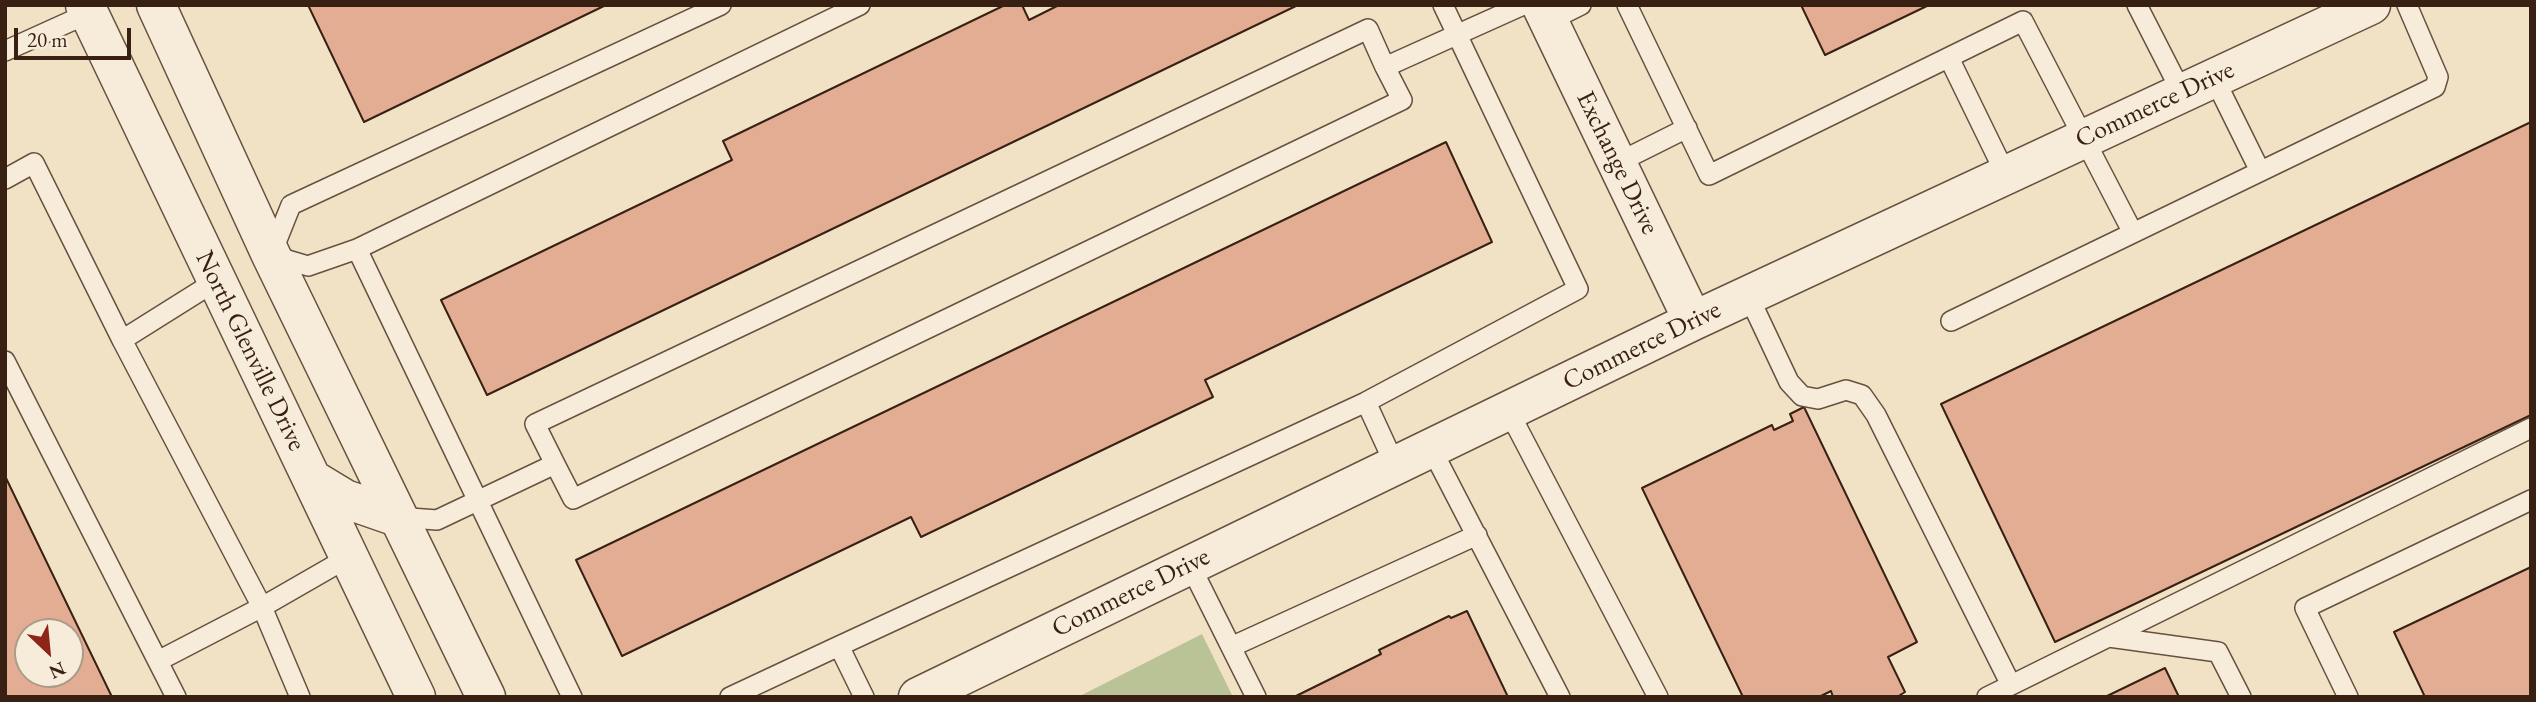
<!DOCTYPE html>
<style>
body{margin:0}
#map{position:relative;width:2536px;height:702px;overflow:hidden;background:#f2e2c5;font-family:"EB Garamond",serif}
canvas{display:block}
.frame{position:absolute;inset:0;border:7px solid #382113;pointer-events:none}
.north{position:absolute;left:14px;top:618px;width:70px;height:70px;box-sizing:border-box;background:#f7ecd9;border:2px solid #ab9b8a;border-radius:50%;rotate:154deg;font-size:19px;font-weight:700;line-height:28px;text-align:center;color:#382113}
.north::after{content:'';display:block;margin:auto;width:24px;height:32px;background:#8f2418;clip-path:polygon(50% 0,100% 100%,50% 72%,0 100%)}
.scale{position:absolute;left:14px;top:28px;width:117px;height:32px;box-sizing:border-box;border:4px solid #382113;border-top:0;padding-left:9px;font-size:21px;line-height:24px;white-space:nowrap;color:#382113;-webkit-text-stroke:5px #f7ecd9;paint-order:stroke}
</style>
<div id="map">
<canvas width="2536" height="702"></canvas>
<div class="frame"></div>
<div class="north">N</div>
<div class="scale">20 m</div>
</div>
<script>
const ctx = document.querySelector('canvas').getContext('2d');
ctx.lineJoin = 'round';
function fill(path, color) { ctx.fillStyle = color; ctx.fill(path, 'evenodd'); }
const toPath = rows => new Path2D(rows.map(r => 'M' + r).join(''));
function stroke(path, color, width, dash) { ctx.strokeStyle = color; ctx.lineWidth = width; ctx.lineCap = dash ? 'butt' : 'round'; ctx.setLineDash(dash || []); ctx.stroke(path); }
function write(font, color, halo, rows, align = 'center') {
  ctx.font = font + ' "EB Garamond",serif'; ctx.lineWidth = 6; ctx.setLineDash([]); ctx.textBaseline = 'middle'; ctx.strokeStyle = halo; ctx.fillStyle = color; for (const [text, x, y, turn = 0] of rows) {
    ctx.save(); ctx.translate(x, y); ctx.rotate((+turn || 0) * Math.PI / 180); ctx.textAlign = isNaN(turn) ? turn : align; if (halo) ctx.strokeText(text, 0, 0); ctx.fillText(text, 0, 0); ctx.restore();
  }
}
const green = toPath([
 [1202,634,1233,697,1078,697]
]);
const building = toPath([
 [308,5,606,5,364,122,308,5],
 [1005,5,1022,5,1029,20,1059,5,1298,5,487,395,441,300,732,160,723,141,1005,5],
 [1801,5,1929,5,1825,55,1801,5],
 [2531,122,2531,415,2055,642,1941,404,2531,122],
 [1446,142,1492,242,1205,380,1213,397,921,537,911,517,622,656,576,560,1446,142],
 [1804,407,1917,642,1888,657,1905,692,1897,697,1833,697,1831,691,1819,697,1743,697,1642,488,1772,425,1774,430,1793,421,1790,414,1804,407],
 [5,476,112,697,5,697,5,476],
 [28,632,70,632,70,674,28,674,28,632],
 [2531,567,2531,697,2425,697,2394,632,2531,567],
 [1467,611,1508,697,1294,697,1381,654,1379,650,1449,616,1451,618,1467,611],
 [2165,668,2179,697,2105,697,2165,668]
]);
const service = toPath([
 [721,5,291,205,271,255,308,266,357,249,860,5],
 [1627,5,1709,175,2023,21,2133,233],
 [2137,5,2182,93],
 [1549,21,1581,5],
 [5,51,89,13],
 [1949,58,2006,175],
 [2214,78,2260,171],
 [1617,163,1687,128],
 [5,179,34,163,122,340,216,281],
 [357,249,572,697],
 [1748,295,1789,382,1802,396,1818,399,1846,390,1862,395,1876,415,2011,685],
 [1951,321,2435,87,2438,77,2407,5],
 [122,340,262,607,349,557],
 [5,361,176,697],
 [1508,410,1658,697],
 [1431,448,1560,697],
 [555,464,573,499,1402,100,1385,67],
 [1395,465,1366,402,1578,289,1443,5],
 [397,517,437,520,555,464,535,424,1368,29,1385,67,1523,5],
 [1190,565,1256,697],
 [2109,637,2218,652,2241,697],
 [839,646,1366,402],
 [1231,647,1477,535],
 [158,661,262,607,300,697],
 [730,697,839,646,864,697],
 [1987,697,2531,428],
 [2348,697,2305,608,2531,500]
]);
const minor = toPath([
 [1541,5,1693,321],
 [918,697,1693,321,2371,5]
]);
const tertiary = toPath([
 [85,5,416,697],
 [156,5,271,255,486,697],
 [312,479,345,499,397,517]
]);
const streetNames = [
 ["Commerce Drive",2155,105,-25],
 ["Exchange Drive",1617,163,64],
 ["Commerce Drive",1642,346,-26],
 ["North Glenville Drive",250,351,64],
 ["Commerce Drive",1131,593,-26]
];
fill(green, '#b9c395');
fill(building, '#e3ad94');
stroke(building, '#382113', 2);
stroke(service, '#665140', 22);
stroke(minor, '#665140', 41);
stroke(tertiary, '#665140', 41);
stroke(service, '#f7ecd9', 19);
stroke(minor, '#f7ecd9', 38);
stroke(tertiary, '#f7ecd9', 38);
write('26px', '#382113', '#f7ecd9', streetNames);
</script>
